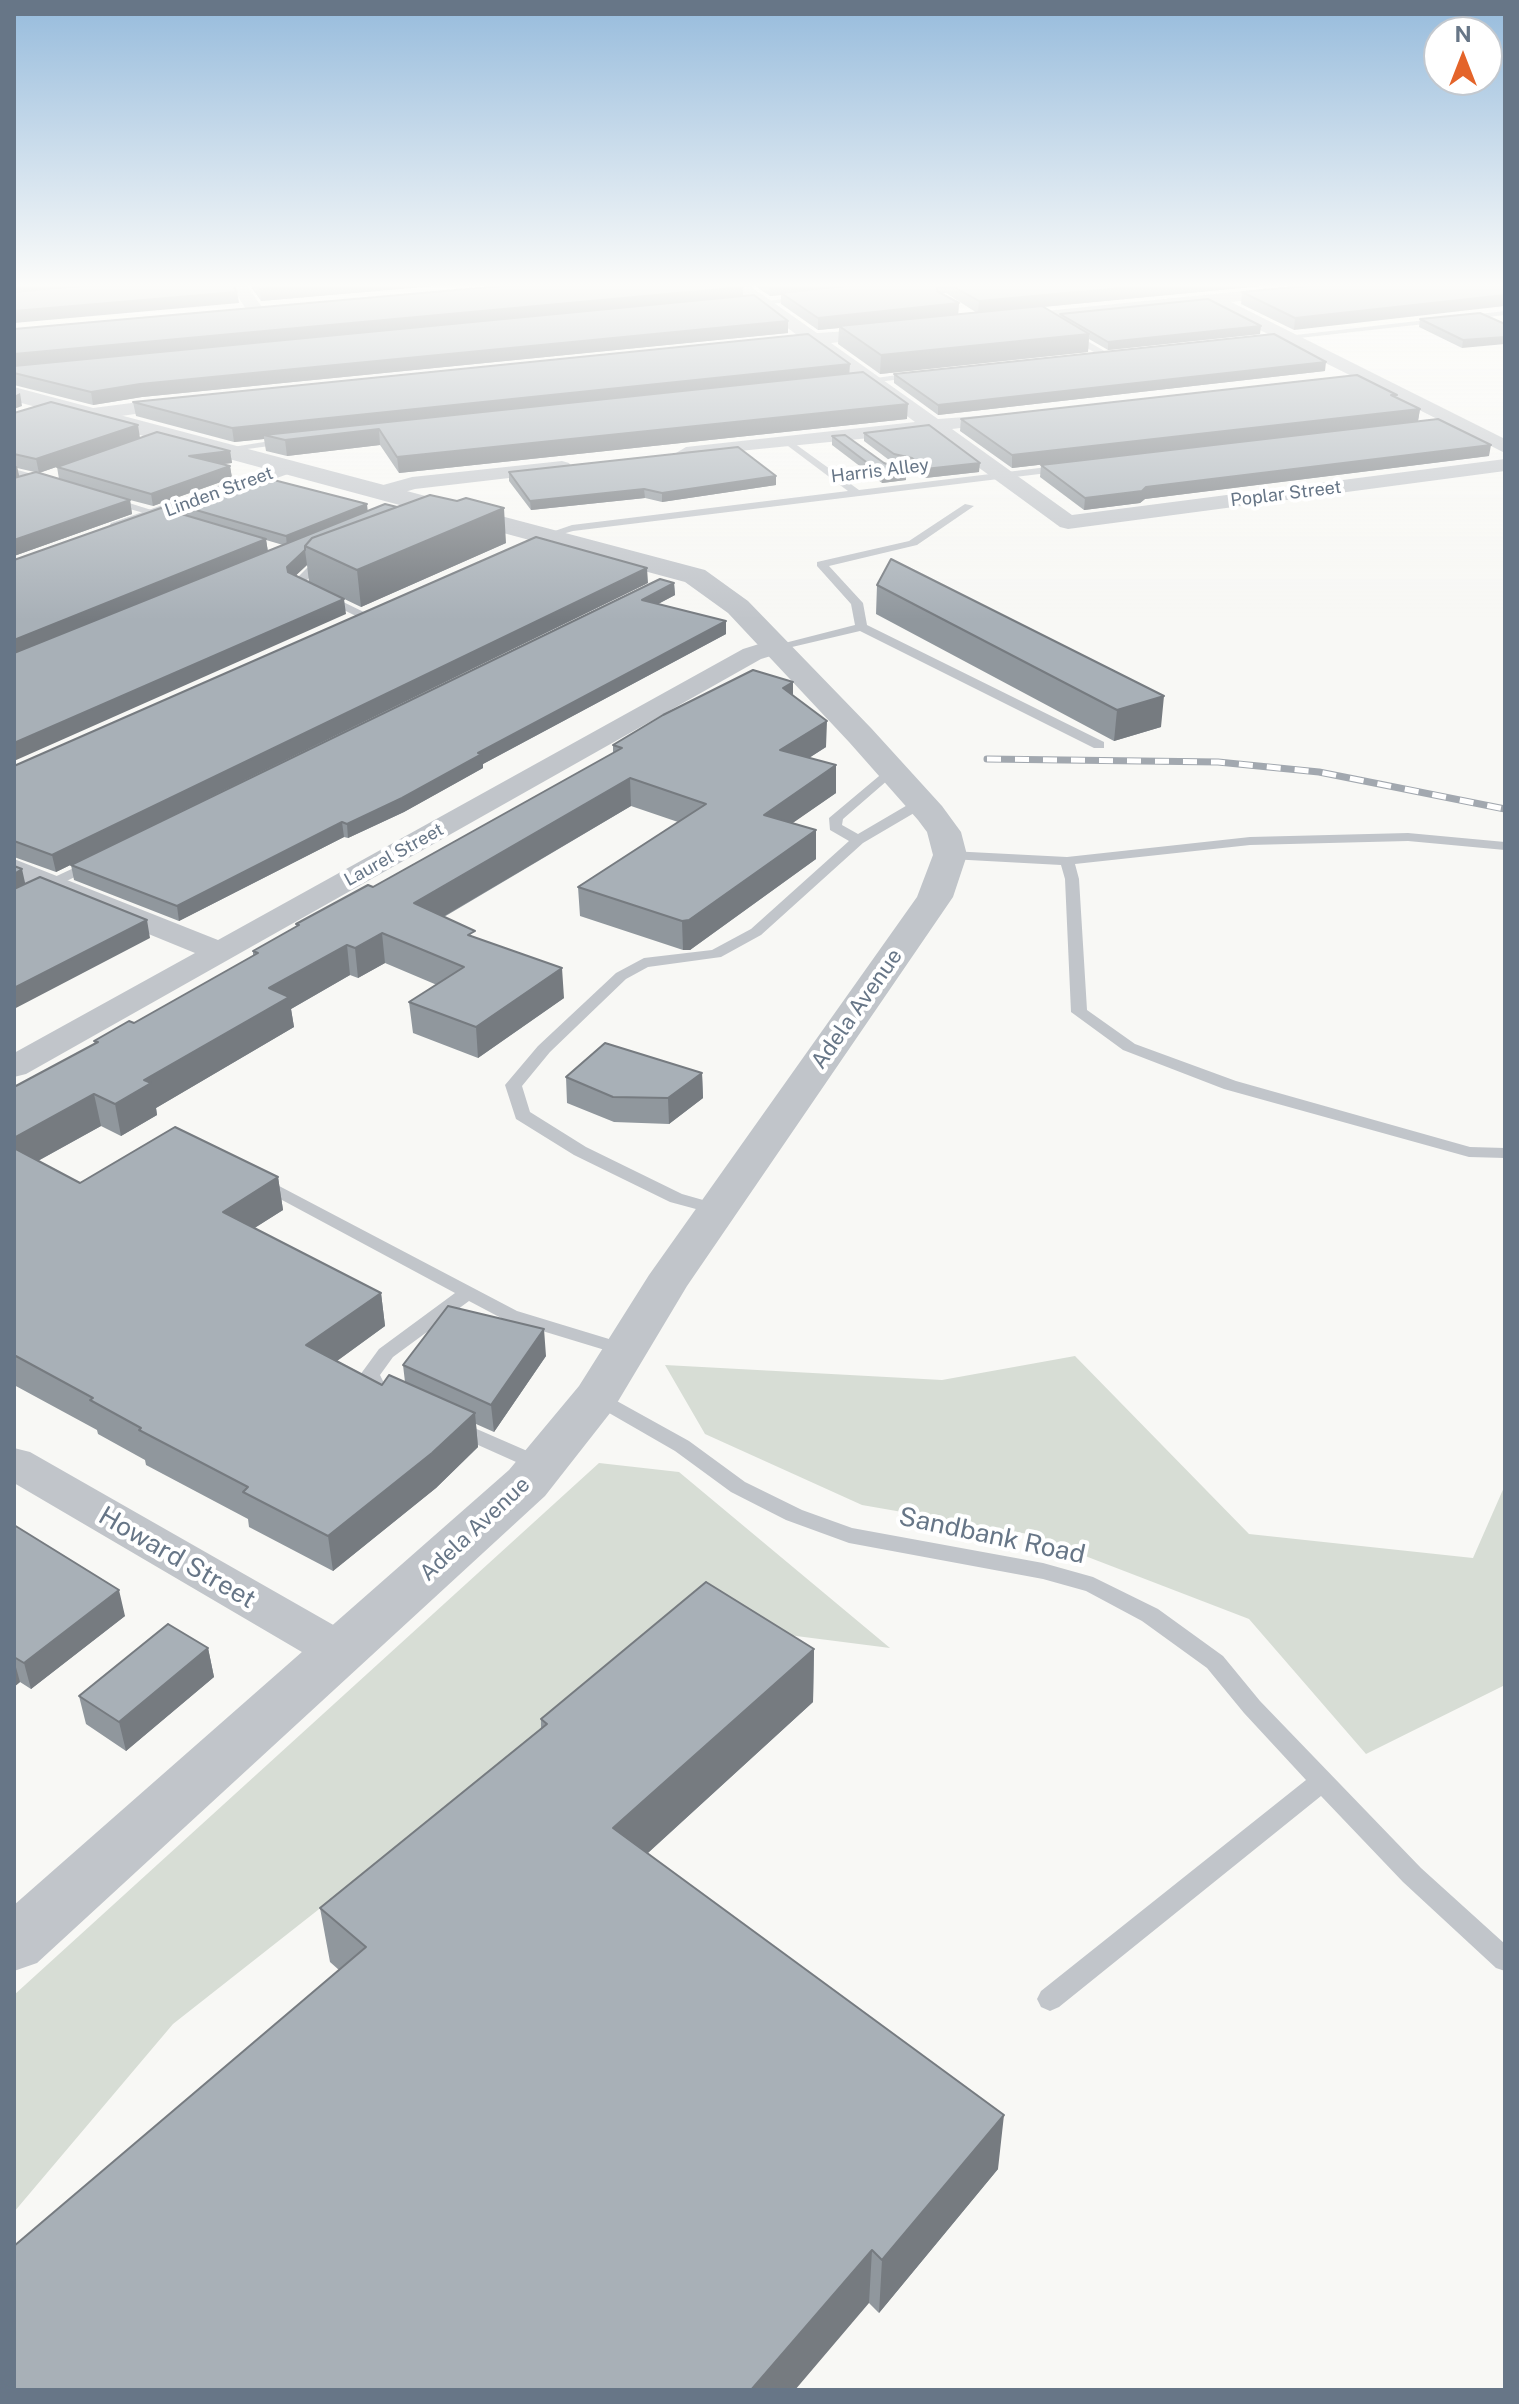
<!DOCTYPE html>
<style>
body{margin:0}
#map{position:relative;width:1519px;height:2404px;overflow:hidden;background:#f8f8f5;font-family:"Public Sans",sans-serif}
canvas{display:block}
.frame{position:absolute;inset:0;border:16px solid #677687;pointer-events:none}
.north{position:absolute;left:1423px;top:16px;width:80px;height:80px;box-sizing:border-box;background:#fff;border:2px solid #c2c8cf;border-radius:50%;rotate:0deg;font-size:22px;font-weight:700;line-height:32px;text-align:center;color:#677687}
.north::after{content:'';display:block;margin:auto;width:28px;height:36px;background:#e4642a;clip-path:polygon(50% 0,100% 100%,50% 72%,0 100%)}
</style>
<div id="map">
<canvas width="1519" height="2404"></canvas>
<div class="frame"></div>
<div class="north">N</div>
</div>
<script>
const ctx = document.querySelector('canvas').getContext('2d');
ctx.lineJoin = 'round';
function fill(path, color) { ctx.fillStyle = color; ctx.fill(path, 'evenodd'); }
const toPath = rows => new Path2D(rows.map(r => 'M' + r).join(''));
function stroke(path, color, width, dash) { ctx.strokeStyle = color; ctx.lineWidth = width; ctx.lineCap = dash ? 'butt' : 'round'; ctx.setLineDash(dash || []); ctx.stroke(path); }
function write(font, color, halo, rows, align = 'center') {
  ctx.font = font + ' "Public Sans",sans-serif'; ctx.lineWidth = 8; ctx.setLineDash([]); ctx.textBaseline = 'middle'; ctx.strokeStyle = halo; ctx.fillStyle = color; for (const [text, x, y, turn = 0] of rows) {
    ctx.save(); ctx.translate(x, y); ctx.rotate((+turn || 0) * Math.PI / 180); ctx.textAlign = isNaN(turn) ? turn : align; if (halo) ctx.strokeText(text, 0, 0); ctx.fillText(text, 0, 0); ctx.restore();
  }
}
const green = toPath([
 [1075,1356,1249,1534,1473,1558,1505,1485,1505,1685,1366,1754,1249,1619,1028,1534,862,1505,705,1434,665,1365,942,1380],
 [599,1463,679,1472,890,1648,718,1626,590,1696,173,2024,14,2212,14,1995]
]);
const service = toPath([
 [806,296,809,300,748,306,744,304,806,296],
 [1505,311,1505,315,1273,341,1269,338,1505,311],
 [1070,331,1108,353,1109,355,1102,357,1067,336,1070,331],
 [918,372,921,377,859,384,855,381,918,372],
 [289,438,294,441,292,443,225,452,220,449,289,438],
 [787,438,859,490,1064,465,1069,468,1064,471,573,531,548,538,543,535,572,525,848,491,784,443,784,439,787,438],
 [14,469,54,480,55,482,50,485,14,475,14,469],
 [105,498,113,498,174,517,165,519,105,502,105,498],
 [965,504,974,506,917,545,829,566,863,603,867,625,1104,742,1104,748,1094,748,860,631,775,651,769,647,855,625,851,604,817,566,817,562,909,541,965,504],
 [330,561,334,562,334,566,315,572,304,583,370,615,370,619,362,619,291,584,307,568,330,561],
 [891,766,898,770,896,773,843,819,842,825,858,834,916,800,926,800,926,806,863,843,761,935,721,957,648,967,626,979,550,1052,522,1086,530,1112,586,1147,682,1194,724,1206,727,1210,724,1214,718,1215,670,1202,574,1155,516,1119,505,1085,538,1046,616,973,644,958,712,950,751,929,849,841,830,830,829,818,891,766],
 [1408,833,1505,842,1505,850,1408,841,1250,845,1075,864,1079,879,1087,1010,1135,1044,1236,1081,1470,1147,1505,1148,1505,1158,1469,1157,1224,1089,1123,1050,1071,1012,1065,879,1061,865,950,859,943,855,950,851,1067,857,1250,837,1408,833],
 [93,859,100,863,98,866,14,906,14,896,93,859],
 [262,1177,517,1311,632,1346,635,1350,625,1356,618,1354,503,1319,469,1301,393,1357,380,1375,386,1387,396,1391,399,1396,396,1401,389,1403,371,1396,360,1375,379,1349,455,1293,256,1186,253,1182,256,1178,262,1177],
 [597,1390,689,1441,745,1482,802,1510,852,1528,1043,1563,1093,1577,1158,1609,1223,1656,1260,1701,1421,1868,1505,1944,1505,1971,1496,1968,1403,1882,1321,1796,1059,2007,1050,2011,1041,2007,1037,1999,1041,1991,1306,1780,1244,1713,1207,1668,1142,1621,1086,1591,1043,1579,849,1543,786,1520,731,1492,675,1451,590,1402,587,1397,590,1392,597,1390],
 [456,1420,548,1460,551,1465,548,1470,534,1470,449,1432,446,1427,449,1422,456,1420]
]);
const minor = toPath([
 [230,284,246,284,264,310,261,314,249,314,230,284],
 [729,284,747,284,817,333,895,328,898,332,889,337,831,343,938,419,1018,413,1021,417,1018,421,952,429,1072,515,1505,459,1505,471,1068,529,1060,527,930,432,679,457,676,453,686,447,915,422,810,345,758,348,758,340,797,335,729,284],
 [1312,284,1366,284,1358,289,1231,302,1505,439,1505,453,1208,304,1006,325,997,320,1006,315,1312,284],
 [185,396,195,402,192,406,93,420,83,414,93,408,185,396],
 [289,461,296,463,299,467,296,471,127,533,119,535,108,528,111,523,289,461],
 [562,461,569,463,572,467,569,471,415,489,384,498,373,492,376,487,412,477,562,461],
 [775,639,788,647,784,652,761,659,26,1074,14,1077,14,1053,195,953,14,879,14,859,218,940,743,649,775,639],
 [14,1448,30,1452,358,1639,365,1652,358,1665,341,1670,324,1665,14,1483,14,1448]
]);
const tertiary = toPath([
 [14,387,705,570,748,601,871,728,942,806,961,832,967,855,953,897,687,1286,614,1408,545,1496,37,1963,14,1971,14,1905,509,1470,579,1386,649,1275,917,897,933,855,927,832,918,820,849,742,728,613,685,582,14,401,14,387]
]);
const rail = toPath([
 [987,759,1218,762,1319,772,1505,809]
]);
const wall = toPath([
 [249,284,457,284,261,301],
 [752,284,1283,284,1043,307,1060,317,1060,314,1260,334,1108,350,1089,339,1088,352,880,374,838,344,839,328,818,330,781,304,781,295,770,296],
 [941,293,946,293,977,313,958,314,959,303],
 [1329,284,1294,330,1241,304,1242,292],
 [743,287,743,296,788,333,142,397,93,405,14,385,14,329],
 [1480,313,1462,348,1419,327,1420,319],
 [1325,371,938,415,894,383,894,374],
 [850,373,907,419,399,473,380,445,287,456,266,451,264,439,234,442,136,416,133,402],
 [1397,398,1420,409,1418,421,1012,468,960,431,961,419],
 [14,413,140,438,230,451,232,463,221,464,230,466,232,478,153,506,130,500,132,514,14,556],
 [65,464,57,467,59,479,19,477,17,468,39,473],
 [864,433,979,472,925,478,912,467,893,463,864,441],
 [832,436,884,463,906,471,906,480,882,483,832,445],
 [1489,456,1145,499,1140,503,1084,510,1040,477,1041,465],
 [509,472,776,476,776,485,662,502,645,498,531,510,509,481],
 [182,506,367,511,506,543,361,607,309,582,307,565,295,576,346,614,183,515],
 [266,540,283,545,268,551],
 [648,583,56,872,14,857,14,766],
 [674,583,675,595,658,604,726,634,483,764,483,768,404,812,348,838,344,837,179,921,74,880,71,865],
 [877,585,1161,727,1114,741,876,614],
 [793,682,793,696,826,747,809,758,836,765,836,793,792,823,816,859,690,950,683,950,580,916,578,887,678,822,631,806,444,917,564,998,478,1058,413,1033,409,1002,437,985,385,963,358,978,350,975,291,1009,294,1027,156,1108,157,1115,121,1136,101,1126,38,1161,80,1183,278,1177,283,1210,254,1228,381,1293,385,1326,337,1361,382,1385,405,1382,403,1365,546,1356,494,1432,476,1424,478,1447,436,1488,333,1571,249,1527,248,1519,146,1465,145,1460,98,1434,97,1430,14,1385,14,1087,95,1044,94,1041,134,1023,253,956,253,951,297,927,296,924,373,887,613,753,613,745],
 [702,1073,703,1098,669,1124,614,1122,567,1103,566,1077],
 [14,1525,125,1616,31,1689,20,1682,14,1687],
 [208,1648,214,1677,126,1751,86,1724,79,1696],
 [814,1649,813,1702,648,1853,998,2169,879,2313,869,2303,339,1970,330,1962,320,1908,541,1729,541,1719]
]);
const shadedWall = toPath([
 [14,284,132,284,14,294],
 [326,284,457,284,261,301,260,289],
 [783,284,905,284,781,293,781,295,770,296,770,285],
 [1165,284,1283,284,978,313,979,301],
 [743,287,743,299,14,367,14,354],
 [237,292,239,303,14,323,14,311],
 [1505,295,1505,306,1294,330,1295,318],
 [959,303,958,315,839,326,839,328,818,330,818,318],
 [788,321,788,333,142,397,93,405,91,392,140,384],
 [1261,326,1260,334,1108,350,1108,342],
 [1089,334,1088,352,880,374,881,355],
 [1505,337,1505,344,1462,348,1463,340],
 [1326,362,1325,371,938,415,938,405],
 [850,364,849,377,264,435,264,439,234,442,232,428],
 [20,393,22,406,14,409,14,396],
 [908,404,907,419,399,473,397,457],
 [1420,409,1418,421,1012,468,1012,455],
 [138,425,140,438,39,473,36,459],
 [379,429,380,445,287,456,285,440],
 [1491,445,1489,456,1145,499,1140,503,1084,510,1085,498,1146,487],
 [230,451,232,463,191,468,189,456],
 [980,463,979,472,925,478,925,469],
 [17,466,20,480,14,482,14,467],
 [230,466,232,478,153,506,151,494],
 [906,471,906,480,882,483,882,474],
 [776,476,776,485,662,502,662,493],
 [644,489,645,498,531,510,530,501],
 [130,500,132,514,14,556,14,540],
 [367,504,368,513,287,546,286,536],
 [504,508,506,543,361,607,357,570],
 [266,539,268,553,14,657,14,640],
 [305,550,307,565,289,582,287,567],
 [647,568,648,583,56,872,52,855],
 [674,583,675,595,643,612,642,600],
 [344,599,346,614,14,761,14,743],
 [726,621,726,634,483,764,483,768,404,812,348,838,347,824,478,753],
 [793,682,793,708,783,688],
 [1164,696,1161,727,1114,741,1117,710],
 [827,721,826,747,779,777,780,750],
 [836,765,836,793,764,843,764,815],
 [630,778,631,806,417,932,414,903],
 [342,822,344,837,179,921,177,906],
 [816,830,816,859,690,950,683,950,682,921],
 [22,869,26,887,14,894,14,874],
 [147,920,150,938,14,1009,14,988],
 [382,933,385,963,358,978,355,948],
 [347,945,350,975,291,1009,294,1027,156,1108,157,1115,121,1136,115,1104,144,1080,269,988],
 [562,968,564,998,478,1058,476,1027],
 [702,1073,703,1098,669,1124,668,1098],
 [94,1094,101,1126,14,1174,14,1138],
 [278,1177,283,1210,228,1245,223,1212],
 [381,1293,385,1326,312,1379,306,1345],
 [544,1329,546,1356,494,1432,491,1405],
 [475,1413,478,1447,436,1488,333,1571,328,1536],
 [119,1590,125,1616,31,1689,24,1663],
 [208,1648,214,1677,126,1751,119,1722],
 [814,1649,813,1702,616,1882,613,1828],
 [14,1660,20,1682,14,1687],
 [1004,2115,998,2169,879,2313,882,2260],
 [872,2250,869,2303,795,2390,751,2390]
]);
const building = toPath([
 [103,284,232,284,237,292,14,311,14,292,103,284],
 [256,284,326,284,260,289,256,284],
 [524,284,739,284,743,287,14,354,14,329,524,284],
 [864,284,938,284,937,291,959,303,818,318,781,293,864,284],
 [949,284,1165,284,979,301,949,284],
 [1329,284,1505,284,1505,295,1295,318,1242,292,1329,284],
 [754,295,788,321,140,384,91,392,14,373,14,366,754,295],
 [1208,299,1261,326,1108,342,1060,314,1208,299],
 [1042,306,1089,334,881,355,839,326,1042,306],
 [1480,313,1505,324,1505,337,1463,340,1420,319,1480,313],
 [808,334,850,364,232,428,133,402,808,334],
 [1274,334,1326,362,938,405,894,374,1274,334],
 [863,372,908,404,397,457,379,429,285,440,264,435,863,372],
 [1357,375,1397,395,1391,395,1420,409,1012,455,961,419,1357,375],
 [51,402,138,425,36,459,14,454,14,413,51,402],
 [1438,419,1491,445,1146,487,1142,491,1085,498,1041,465,1438,419],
 [929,425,980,463,925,469,912,458,894,454,864,433,929,425],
 [157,432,230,451,189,456,230,466,151,494,57,467,157,432],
 [845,435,884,463,906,471,882,474,832,436,845,435],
 [738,447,776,476,662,493,644,489,530,501,509,472,738,447],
 [36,472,130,500,14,540,14,478,36,472],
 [262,477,367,504,286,536,182,506,262,477],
 [430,495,457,501,466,498,504,508,357,570,305,546,312,538,430,495],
 [385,504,397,507,312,538,305,546,305,550,287,567,288,572,344,599,14,743,14,653,385,504],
 [161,508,266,539,14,640,14,560,161,508],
 [536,537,647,568,52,855,14,841,14,766,536,537],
 [891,559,1164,696,1117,710,877,585,891,559],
 [660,579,674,583,642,600,726,621,478,753,482,754,402,798,347,824,342,822,177,906,71,865,660,579],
 [753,670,793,682,783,688,827,721,780,750,836,765,764,815,816,830,689,920,682,921,578,887,706,804,630,778,414,903,475,931,468,935,562,968,476,1027,409,1002,464,967,382,933,355,948,347,945,269,988,289,997,144,1080,151,1083,115,1104,94,1094,14,1138,14,1087,98,1042,94,1041,129,1021,134,1023,258,953,253,951,299,925,296,924,368,885,373,887,622,748,613,745,663,715,753,670],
 [14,866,22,869,14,874,14,866],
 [40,877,147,920,14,988,14,889,40,877],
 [605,1043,702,1073,668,1098,613,1097,566,1077,605,1043],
 [175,1127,278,1177,223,1212,381,1293,306,1345,382,1385,389,1375,475,1413,432,1453,328,1536,243,1492,248,1487,139,1430,141,1428,90,1400,93,1398,14,1355,14,1148,80,1183,175,1127],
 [448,1306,544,1329,491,1405,403,1365,448,1306],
 [14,1525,119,1590,24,1663,14,1657,14,1525],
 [706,1582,814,1649,613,1828,1004,2115,882,2260,872,2250,751,2390,14,2390,14,2246,366,1947,320,1908,547,1724,541,1719,706,1582],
 [168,1624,208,1648,119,1722,79,1696,168,1624]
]);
const farStreetnames = [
 ["Harris Alley",880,471,-7],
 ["Linden Street",219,492,-20],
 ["Poplar Street",1286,494,-7],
 ["Laurel Street",394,855,-29]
];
const streetNames = [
 ["Adela Avenue",857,1009,-55],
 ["Adela Avenue",475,1529,-43]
];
const nearStreetnames = [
 ["Sandbank Road",992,1536,12],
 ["Howard Street",177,1558,30]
];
fill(green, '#d7ddd5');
fill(service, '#c1c5ca');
fill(minor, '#c1c5ca');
fill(tertiary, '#c1c5ca');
stroke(rail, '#a2a8af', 7);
stroke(rail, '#fff', 5, [14]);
fill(wall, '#90979d');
fill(shadedWall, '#767b80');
fill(building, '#a8b0b7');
stroke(building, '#767b80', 2);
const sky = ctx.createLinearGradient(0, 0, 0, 620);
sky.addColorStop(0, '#96bbdc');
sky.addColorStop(0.46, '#fcfcfa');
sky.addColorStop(1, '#fcfcfa00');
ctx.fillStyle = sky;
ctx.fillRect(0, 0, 1519, 620);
write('18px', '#677687', '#fff', farStreetnames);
write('22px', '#677687', '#fff', streetNames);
write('26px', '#677687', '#fff', nearStreetnames);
</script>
